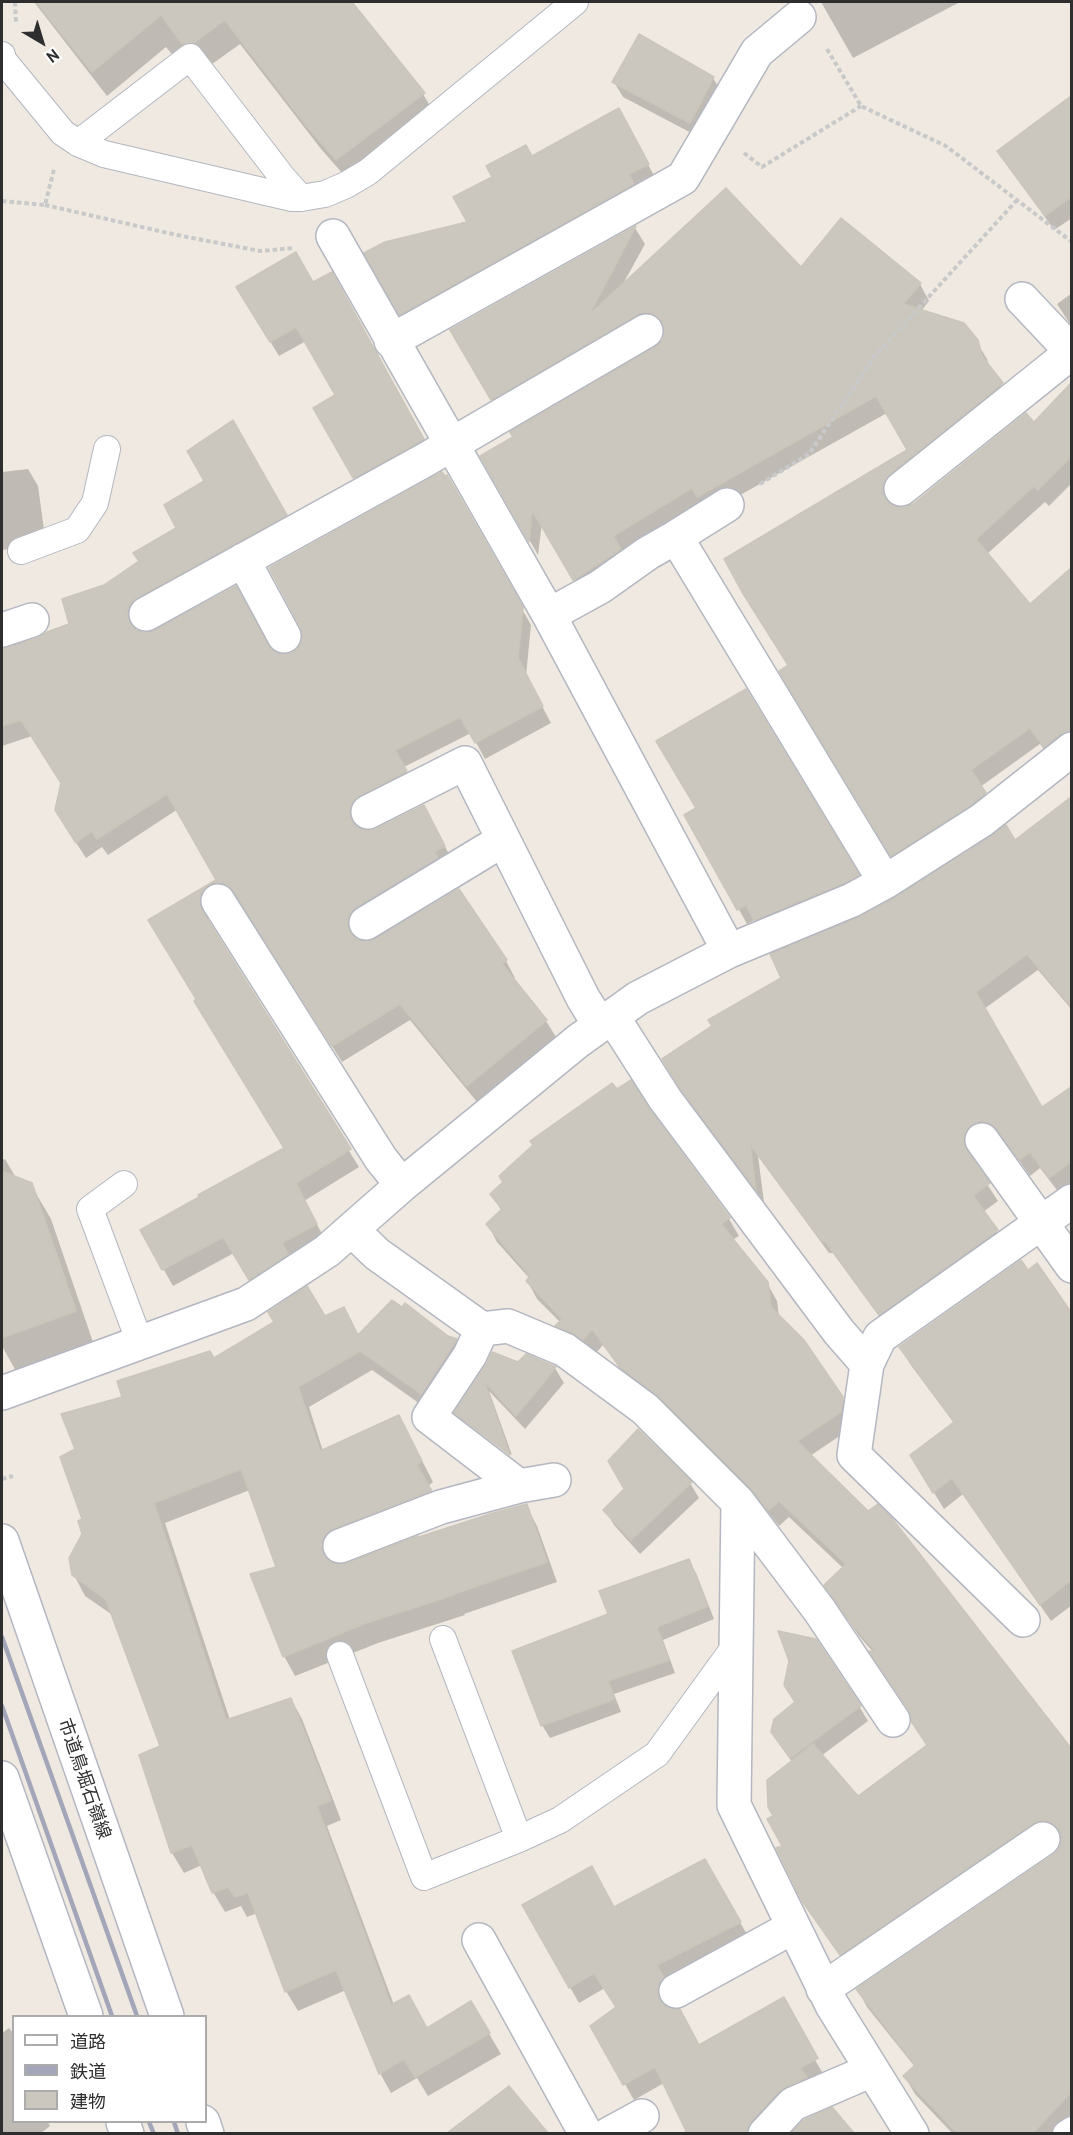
<!DOCTYPE html>
<meta charset="utf-8">
<style>
body{margin:0}
#map{position:relative;width:1073px;height:2135px;overflow:hidden;background:#efe9e1;font-family:"PT Sans","Noto Sans JP",sans-serif}
canvas{display:block}
.frame{position:absolute;inset:0;border:3px solid #2e2e2e;pointer-events:none}
.legend{position:absolute;left:12px;top:2015px;width:195px;height:108px;box-sizing:border-box;background:#fff;border:2px solid #ababab;margin:0;padding:8px 10px;list-style:none;font-size:18px;color:#2e2e2e}
.legend li{display:flex;align-items:center;gap:12px;height:30px}
.legend b{width:30px;border:2px solid #ababab}
.north{position:absolute;left:12px;top:12px;width:60px;height:60px;-webkit-text-stroke:4px #fff;paint-order:stroke;rotate:142deg;font-size:16px;font-weight:700;line-height:24px;text-align:center;color:#2e2e2e}
.north::after{content:'';display:block;margin:auto;width:21px;height:27px;background:#2e2e2e;clip-path:polygon(50% 0,100% 100%,50% 72%,0 100%)}
</style>
<div id="map">
<canvas width="1073" height="2135"></canvas>
<div class="frame"></div>
<ul class="legend">
<li><b style="height:8px;background:#fff"></b>道路</li>
<li><b style="height:8px;background:#a3a6b8"></b>鉄道</li>
<li><b style="height:16px;background:#cbc7bf"></b>建物</li>
</ul>
<div class="north">N</div>
</div>
<script>
const ctx = document.querySelector('canvas').getContext('2d');
ctx.lineJoin = 'round';
function fill(path, color) { ctx.fillStyle = color; ctx.fill(path, 'evenodd'); }
const toPath = rows => new Path2D(rows.map(r => 'M' + r).join(''));
function stroke(path, color, width, dash) { ctx.strokeStyle = color; ctx.lineWidth = width; ctx.lineCap = dash ? 'butt' : 'round'; ctx.setLineDash(dash || []); ctx.stroke(path); }
function write(font, color, halo, rows, align = 'center') {
  ctx.font = font + ' "PT Sans","Noto Sans JP",sans-serif'; ctx.lineWidth = 4.5; ctx.setLineDash([]); ctx.textBaseline = 'middle'; ctx.strokeStyle = halo; ctx.fillStyle = color; for (const [text, x, y, turn = 0] of rows) {
    ctx.save(); ctx.translate(x, y); ctx.rotate((+turn || 0) * Math.PI / 180); ctx.textAlign = isNaN(turn) ? turn : align; if (halo) ctx.strokeText(text, 0, 0); ctx.fillText(text, 0, 0); ctx.restore();
  }
}
const shadow = toPath([
 [34,2,350,2,423,94,438,119,351,183,321,149,240,44,208,67,179,63,166,47,107,96],
 [821,2,960,2,853,58],
 [713,78,722,93,699,137,623,97,614,82],
 [1070,99,1072,218,1054,230,999,151],
 [626,125,656,179,409,329,366,254,469,223,531,158],
 [635,228,645,244,623,284,801,269,920,284,929,301,921,311,976,341,987,359,989,367,1012,401,892,500,892,507,903,509,913,505,1034,424,1072,385,1072,483,1049,506,1045,502,987,554,1030,606,1072,570,1072,751,1055,763,1040,744,980,787,994,811,902,872,791,688,790,666,754,610,909,451,887,413,708,513,584,597,542,523,538,555,482,457,656,348,664,340,666,331,656,329,502,416,452,330],
 [238,288,340,288,431,454,363,492,315,408,337,396,306,341,279,356],
 [1072,293,1072,327,1057,304],
 [232,422,295,532,139,622,136,631,145,634,268,647,274,654,284,656,294,654,447,477,531,625,526,676,551,723,485,759,471,733,404,767,415,789,362,818,358,829,366,832,433,823,454,864,358,932,356,941,366,943,376,941,458,891,506,961,515,978,513,980,546,1021,556,1037,477,1102,410,1020,342,1062,245,908,238,901,228,899,211,909,208,919,210,927,359,1167,304,1201,326,1241,259,1296,234,1253,173,1286,142,1231,286,1149,150,921,218,880,178,809,108,855,102,847,86,858,66,827,62,784,32,736,2,746,2,649,8,649,39,639,71,625,105,586,140,562,178,528,206,481],
 [28,469,38,486,46,544,2,550,2,472],
 [1072,799,1072,1010,1038,970,984,1009,1042,1109,1072,1089,1072,1185,1060,1194,1040,1168,1030,1176,1009,1146,1001,1140,974,1150,972,1161,998,1201,983,1212,1007,1248,890,1331,833,1253,829,1253,758,1156,764,1202,692,1106,674,1077,783,978,860,919,1015,842],
 [698,809,858,876,866,890,764,935,755,920,747,924,686,815],
 [616,1092,649,1111,729,1219,739,1236,732,1240,767,1283,777,1301,779,1317,842,1398,852,1415,850,1429,810,1456,868,1513,890,1518,1072,1751,1072,2119,1058,2134,953,2134,915,2094,905,2077,915,2067,867,2007,858,1990,1055,1856,1061,1847,1063,1840,1051,1837,851,1971,803,1901,784,1846,775,1816,792,1762,773,1732,859,1706,868,1721,821,1756,858,1798,932,1751,911,1713,881,1668,874,1653,859,1636,825,1585,844,1569,789,1517,779,1526,763,1506,670,1413,631,1384,603,1345,593,1356,567,1343,557,1326,561,1323,537,1299,528,1282,530,1279,497,1242,488,1225,502,1212,492,1194],
 [5,1159,16,1178,31,1185,51,1219,94,1345,17,1373,2,1346,2,1160],
 [1036,1265,1072,1314,1072,1605,1051,1621,963,1494,944,1509,922,1473,954,1423,910,1364,901,1347],
 [324,1318,359,1337,447,1337,456,1341,467,1360,433,1413,372,1370,309,1407,323,1451,410,1437,433,1482,428,1486,442,1511,336,1555,332,1564,347,1565,526,1505,537,1526,557,1582,464,1614,465,1615,378,1643,295,1676,284,1656,278,1568,250,1490,165,1523,230,1720,291,1699,302,1719,341,1820,327,1826,394,2005,427,2030,471,2003,501,2054,428,2096,417,2078,391,2093,380,2073,346,1990,298,2011,286,1991,257,1913,247,1917,241,1906,225,1912,213,1892,202,1865,184,1873,172,1853,141,1756,162,1747,114,1616,85,1596,74,1575,84,1534,77,1450,123,1398,214,1360],
 [518,1363,555,1368,564,1383,525,1429,489,1391,512,1455,466,1420,466,1424,513,1460,516,1467,465,1428,456,1413,487,1366],
 [690,1483,699,1498,640,1554,614,1525,605,1510,626,1490],
 [688,1561,696,1573,714,1619,663,1640,675,1673,614,1694,621,1712,550,1738,542,1725,610,1615],
 [705,1861,749,1938,668,1998,666,2007,699,2047,773,2005,815,2060,824,2075,763,2134,681,2134,687,2130,664,2083,634,2100,592,2026,617,2008,605,1988,579,2003,524,1906,614,1909],
 [9,2028,14,2034,14,2122,48,2122,50,2126,40,2134,2,2134,2,2033],
 [832,2109,852,2134,793,2134,805,2121],
 [543,2130,545,2134,455,2134,453,2131]
]);
const building = toPath([
 [36,2,352,2,425,93,336,160,305,124,225,20,194,43,182,44,161,15,92,72,36,2],
 [639,34,714,77,690,123,612,82,639,34],
 [1071,96,1071,197,1045,216,997,151,1071,96],
 [619,108,649,164,629,174,634,184,399,315,364,253,385,242,467,222,453,197,492,177,486,166,526,145,532,156,619,108],
 [726,188,801,267,841,218,921,283,903,304,964,323,978,340,982,356,1003,383,889,475,884,482,882,491,886,500,894,506,903,508,913,504,1026,413,1034,422,1071,383,1071,457,1038,490,1034,486,976,539,1030,604,1071,568,1071,731,1060,734,1044,747,1030,728,971,770,986,793,971,805,891,856,779,671,788,665,742,592,724,559,907,450,876,396,697,497,692,488,613,536,621,549,573,580,532,510,529,542,480,456,513,437,510,432,655,347,663,340,665,330,662,321,655,314,645,312,637,315,491,400,450,330,636,226,589,315,726,188],
 [296,252,313,282,332,272,424,439,353,478,313,408,335,395,296,327,270,342,236,287,296,252],
 [233,420,287,515,136,598,130,604,127,613,129,623,136,630,145,633,155,630,236,586,268,645,275,652,283,655,292,653,300,645,303,637,301,628,269,568,442,472,445,476,447,475,523,607,518,658,543,706,475,743,460,717,395,750,407,771,359,796,352,802,349,810,351,820,357,827,368,831,376,829,424,805,445,846,434,852,438,858,356,907,349,915,347,923,350,933,356,939,366,942,375,939,459,889,507,960,502,964,547,1020,467,1086,400,1004,332,1046,233,891,226,884,217,882,208,886,201,893,199,902,202,911,351,1149,296,1183,317,1224,282,1243,288,1254,249,1280,223,1237,162,1270,140,1230,199,1197,198,1195,284,1148,194,1001,196,999,148,920,216,880,167,794,97,839,92,831,76,843,55,810,61,783,21,720,2,726,2,648,38,638,47,632,69,624,62,599,104,585,139,561,133,553,176,528,164,505,204,481,187,451,233,420],
 [746,689,859,875,844,883,754,920,746,905,737,910,684,815,696,808,656,741,746,689],
 [1071,797,1071,1007,1027,954,976,992,1042,1107,1071,1087,1071,1162,1049,1178,1030,1152,1019,1160,997,1129,990,1123,981,1121,971,1125,965,1133,963,1142,967,1151,990,1183,973,1196,998,1230,879,1315,825,1241,822,1242,750,1144,756,1190,680,1088,662,1059,712,1026,708,1020,781,978,770,954,859,917,894,898,1006,825,1015,840,1071,797],
 [631,1080,650,1110,730,1218,721,1224,768,1282,771,1307,804,1340,843,1397,841,1412,797,1441,868,1511,878,1504,891,1517,1071,1748,1071,2092,1033,2133,957,2133,903,2076,915,2065,856,1989,1054,1854,1060,1847,1062,1838,1059,1829,1051,1822,1041,1820,1032,1824,840,1955,802,1901,776,1848,782,1846,767,1819,773,1816,768,1807,767,1780,813,1744,858,1796,927,1745,911,1721,909,1710,869,1651,876,1652,848,1619,824,1585,846,1564,779,1501,769,1510,763,1504,751,1489,658,1396,620,1367,592,1329,583,1340,573,1333,555,1326,562,1319,526,1281,530,1276,486,1224,502,1209,490,1194,503,1182,499,1176,533,1145,530,1141,612,1083,617,1089,631,1080],
 [2,1171,32,1183,76,1311,2,1338,2,1171],
 [1021,1260,1028,1270,1037,1263,1071,1312,1071,1580,1040,1605,952,1478,933,1493,910,1455,954,1422,899,1347,1021,1260],
 [307,1286,325,1316,344,1307,358,1335,392,1300,402,1307,405,1303,448,1336,457,1339,421,1394,360,1351,298,1387,320,1451,399,1415,422,1461,417,1465,432,1491,333,1529,325,1535,322,1543,322,1552,328,1560,337,1564,347,1563,418,1536,416,1538,493,1513,527,1504,547,1562,454,1594,454,1595,366,1623,283,1657,250,1574,276,1567,241,1469,154,1503,226,1720,291,1698,331,1800,317,1806,391,2005,409,1995,427,2028,471,2001,490,2033,415,2077,404,2059,379,2074,336,1970,285,1992,248,1893,235,1897,228,1887,212,1893,192,1845,171,1853,139,1755,160,1746,106,1600,72,1575,69,1558,82,1534,78,1521,82,1519,60,1457,75,1449,61,1414,122,1397,117,1381,210,1351,214,1358,274,1322,268,1312,307,1286],
 [492,1352,518,1362,526,1354,556,1367,516,1416,484,1381,510,1455,454,1413,486,1365,492,1352],
 [638,1429,692,1482,631,1540,603,1510,624,1489,608,1461,638,1429],
 [689,1559,708,1606,657,1627,669,1660,608,1681,615,1699,541,1726,512,1651,608,1614,599,1591,689,1559],
 [778,1631,816,1639,861,1706,790,1758,771,1732,774,1719,795,1702,784,1685,789,1661,778,1631],
 [705,1859,741,1922,657,1965,664,1978,660,1982,657,1990,660,2000,667,2007,680,2009,699,2045,784,1997,818,2058,800,2068,807,2077,779,2091,751,2121,747,2133,687,2133,655,2067,623,2085,590,2026,616,2007,594,1973,569,1988,522,1905,592,1866,614,1907,705,1859],
 [509,2086,548,2133,447,2133,509,2086],
 [832,2107,854,2133,791,2133,804,2120,832,2107]
]);
const path = toPath([
 [15,2,16,22],
 [827,49,861,106,946,146,1072,242],
 [744,153,762,167,861,106],
 [2,201,45,205,54,169],
 [45,205,177,235,260,251,294,248],
 [760,484,809,454,874,357,1017,200],
 [2,1479,13,1476]
]);
const lane = toPath([
 [2,55,3,60,63,133,78,143,104,154,292,198,301,198,325,194,346,185,368,172,575,2],
 [78,143,190,57,283,178,301,198],
 [21,551,77,530,95,503,107,449],
 [124,1184,90,1209,140,1343],
 [443,1639,519,1839],
 [340,1655,424,1877,519,1839,560,1820,657,1754,736,1645],
 [1066,2134,1072,2130]
]);
const street = toPath([
 [333,236,549,615,729,951],
 [1022,299,1071,351],
 [391,341,683,178,757,52,799,17],
 [901,489,1072,352],
 [676,537,727,505],
 [243,560,284,636],
 [146,614,425,460,646,331],
 [549,615,600,587,648,553,676,537,885,882],
 [2,630,32,620],
 [368,812,465,763,583,998,599,1024],
 [218,901,381,1159,402,1185],
 [366,923,503,840],
 [612,1016,665,1099,839,1332,867,1364],
 [982,1140,1072,1266],
 [352,1230,377,1254,482,1329,508,1326,565,1350,645,1409,738,1502,734,1805,832,2005,912,2134],
 [2,1393,246,1304,327,1251,402,1185,578,1041,638,998,729,951,852,900,885,882,982,820,1072,749],
 [519,1486,554,1480],
 [738,1502,820,1611,893,1720],
 [340,1546,441,1507,519,1486,429,1417,470,1355,482,1329],
 [1023,1620,854,1455,867,1364,880,1337,1072,1201],
 [479,1940,586,2134],
 [823,1989,1043,1839],
 [676,1991,793,1927],
 [609,2134,642,2116],
 [765,2134,793,2104,872,2070]
]);
const secondary = toPath([
 [2,1541,167,2016],
 [2,1778,86,2016],
 [123,2122,127,2134],
 [203,2122,207,2134]
]);
const rail = toPath([
 [2,1637,137,2016],
 [2,1706,112,2016],
 [149,2122,154,2134],
 [174,2122,178,2134]
]);
const streetNames = [
 ["市道鳥堀石嶺線",84,1779,71]
];
fill(shadow, '#0003');
fill(building, '#cbc7bf');
stroke(building, '#cbc5ba', 1.5);
stroke(lane, '#b4b7c1', 28);
stroke(street, '#b4b7c1', 36);
stroke(secondary, '#b4b7c1', 36);
stroke(path, '#c9c9c9', 4, [4.5, 3]);
stroke(lane, '#fff', 26);
stroke(street, '#fff', 33);
stroke(secondary, '#fff', 33);
stroke(rail, '#a3a6b8', 4.5);
write('18px', '#2e2e2e', '#fff', streetNames);
</script>
